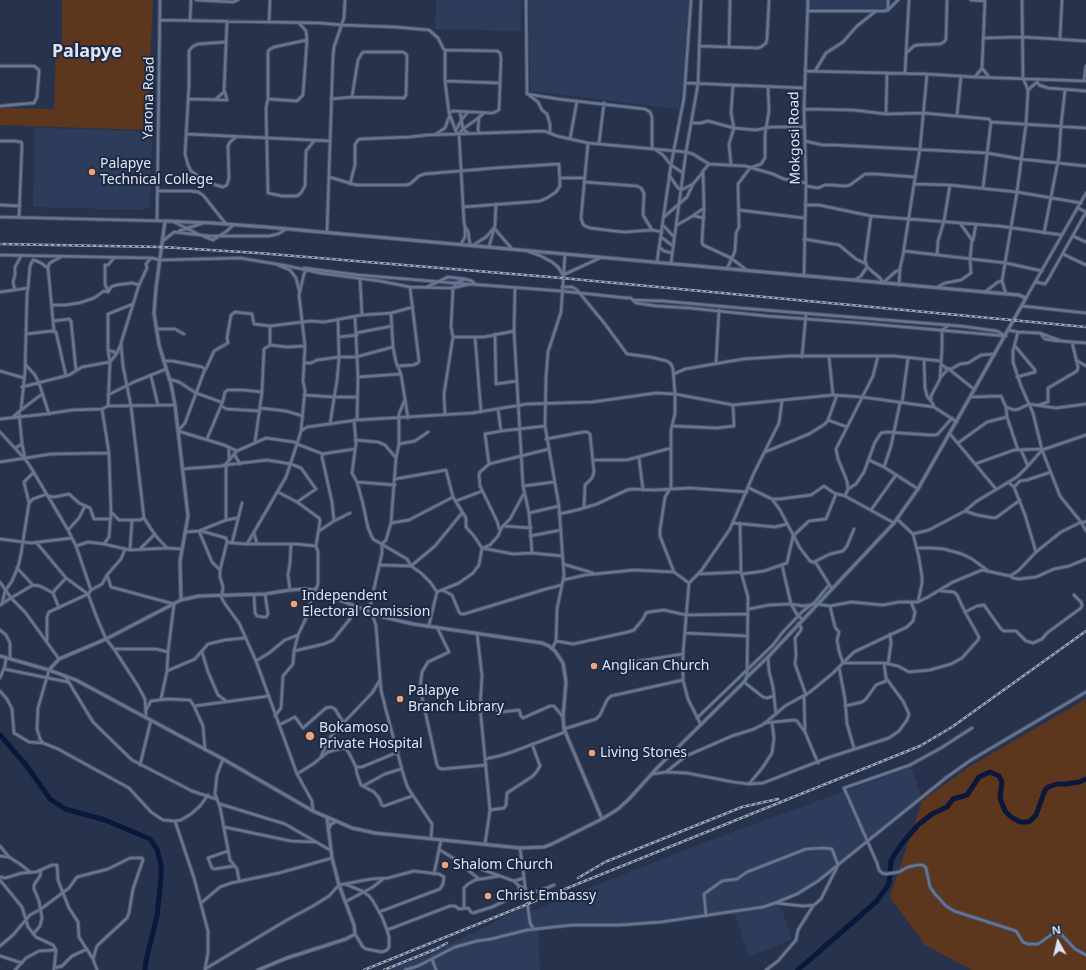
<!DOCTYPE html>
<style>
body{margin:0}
#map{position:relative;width:1086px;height:970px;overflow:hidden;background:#27334c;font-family:"Noto Sans",sans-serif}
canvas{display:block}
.north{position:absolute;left:1038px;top:922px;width:40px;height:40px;-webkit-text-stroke:3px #1d2941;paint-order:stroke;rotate:352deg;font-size:11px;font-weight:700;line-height:16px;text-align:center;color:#dde5f5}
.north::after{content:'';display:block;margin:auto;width:14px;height:18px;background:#dde5f5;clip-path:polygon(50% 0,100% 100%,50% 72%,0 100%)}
</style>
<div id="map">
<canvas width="1086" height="970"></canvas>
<div class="north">N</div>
</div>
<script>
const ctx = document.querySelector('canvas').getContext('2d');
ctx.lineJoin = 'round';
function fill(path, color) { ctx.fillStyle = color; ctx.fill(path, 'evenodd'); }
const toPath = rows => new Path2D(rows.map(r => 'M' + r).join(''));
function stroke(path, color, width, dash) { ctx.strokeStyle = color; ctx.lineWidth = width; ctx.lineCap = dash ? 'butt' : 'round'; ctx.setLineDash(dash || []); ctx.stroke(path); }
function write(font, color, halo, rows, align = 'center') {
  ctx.font = font + ' "Noto Sans",sans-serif'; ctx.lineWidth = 4; ctx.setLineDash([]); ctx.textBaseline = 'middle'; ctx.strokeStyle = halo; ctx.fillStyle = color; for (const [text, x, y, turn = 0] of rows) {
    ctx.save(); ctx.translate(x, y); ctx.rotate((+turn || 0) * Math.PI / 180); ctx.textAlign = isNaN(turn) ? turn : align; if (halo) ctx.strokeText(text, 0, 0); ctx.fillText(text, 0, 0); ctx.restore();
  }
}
const built = toPath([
 [436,0,521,0,521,31,435,29],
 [529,0,688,0,683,79,679,109,530,91],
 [810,0,885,0,885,8,810,8],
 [35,128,144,131,152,138,150,206,143,210,33,207],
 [911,767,922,798,818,881,797,894,775,903,778,907,783,912,792,939,749,957,735,915,726,913,661,922,620,925,572,925,538,929,540,970,389,970,427,954,490,925,527,904,529,912,700,844]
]);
const green = toPath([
 [62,0,153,0,147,130,0,125,0,108,54,109,56,50,62,46],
 [1086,699,1086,970,972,970,925,945,890,897,922,801,969,767]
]);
const river = toPath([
 [0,735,26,765,50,799,65,809,105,820,150,839,157,849,161,865,161,878,157,916,146,961,145,970],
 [798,970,877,901,889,884,891,861,894,855,904,841,918,825,932,814,947,807,953,799,967,795,979,777,990,772,999,776,1002,782,1000,798,1005,811,1011,817,1020,822,1029,822,1036,815,1045,790,1048,787,1057,784,1066,784,1079,782,1086,779]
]);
const minor = toPath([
 [196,0,233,2,238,0],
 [526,0,527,94],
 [888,0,888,9],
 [971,0,985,1,982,68,989,77],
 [808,11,884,11,888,10,898,0],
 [160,20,320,23,342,25,395,27,429,30,438,38,443,48,445,50,445,81,449,113,457,134],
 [190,21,191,0],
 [269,22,270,0],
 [984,38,1023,37,1086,41],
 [1060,38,1062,0],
 [307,40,274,47,269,50,268,52,268,99,266,108,268,193,282,196,297,196,301,193,305,186,306,151,314,141],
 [226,42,198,44,192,47,189,51,189,85,185,154,188,165,191,171,206,181,216,185,223,187,227,185,229,178,228,146,230,142,236,137],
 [699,46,729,47,730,0],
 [729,47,757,48,761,47,766,43,767,39,769,0],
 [445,50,497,51,500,53,501,59,499,110,493,113,453,111,449,113],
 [906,53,914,46,917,45,940,44,944,42,946,39,947,0],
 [0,66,34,66,39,70,39,73,37,97,34,103,0,106],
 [805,71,927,74,974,77,1086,81],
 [815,71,826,53,843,42,857,26,876,11],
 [887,73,886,114,923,113,989,119,991,122,983,188],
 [905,73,909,0],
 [975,77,982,68],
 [1084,80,1086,66],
 [445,81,500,83],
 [1037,82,1039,85,1048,88,1086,91],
 [686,83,804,88],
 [1028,90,1037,82],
 [527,94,558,99,645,109,650,112,652,117,652,149],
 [529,95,538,102,542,110,547,114,550,124,550,133],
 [188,99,227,100,225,92],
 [216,99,224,92,227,21],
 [268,99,297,101,303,95,307,40,306,31,299,23],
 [331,99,352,97,404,98,406,95,407,56,406,54,403,52,364,52,362,53,358,60,352,97],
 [804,109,853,110,886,114],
 [460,112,463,129,468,133],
 [957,115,961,76],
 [479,118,478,129,479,133],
 [991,122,1086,128],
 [691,123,701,123,708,121,734,128,756,130,771,127,804,127],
 [456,130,462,119,468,112],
 [187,134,330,141],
 [436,134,445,128,449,117],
 [570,139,577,101],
 [0,141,15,141,21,142,22,145,19,217],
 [805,141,822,145,835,145,987,153,1021,159,1086,166],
 [588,143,581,218,583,224,585,226,590,228,614,231,625,232,652,230,662,232],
 [599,143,604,103],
 [656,150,663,155,671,165,683,173],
 [709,164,703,171,704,208,702,242,703,245,731,258,748,271],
 [731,165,729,144,734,128,731,113,733,85],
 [669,175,678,188,681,190,693,184,703,172],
 [329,177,356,185,406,185,410,184,419,176,424,174,495,168,559,164,560,186,556,192,547,198,540,201,529,202,463,207],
 [560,178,584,178],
 [584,182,637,186,641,188,644,193,643,215,652,230],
 [350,184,355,165,355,145,358,140,360,139,409,137,427,135,544,131,557,136,588,143,686,152,693,154,709,164,745,166,773,174,784,179,806,183],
 [914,184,920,149,927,74],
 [806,186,818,188,825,185,832,185,845,186,850,185,865,174,876,174,915,177],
 [158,191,190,191,198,192,203,195,226,224],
 [0,205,20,206],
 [805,205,819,205,871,216,999,226,1062,235],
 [1078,208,1086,212],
 [739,210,804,218],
 [694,216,704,218],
 [0,217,165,221],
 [664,217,687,197,693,184],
 [157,221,160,0],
 [174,222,198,234],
 [663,225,674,237],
 [677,225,691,217,704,208],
 [179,231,203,223],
 [327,232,333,56,334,47,344,18,345,0],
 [1044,233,1059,156,1061,126,1065,90],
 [203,236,213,240,227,231,233,225],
 [1073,236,1086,242],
 [661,237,673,246],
 [804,239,839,245,856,259,866,264],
 [973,240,976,224],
 [163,241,174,232,209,236,269,236,278,234,286,229],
 [461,244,465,237,465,227],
 [470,245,468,231,465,227,464,222,459,134,463,129,477,119,484,113],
 [472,246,486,237,494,228,512,249],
 [489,247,495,225,496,204],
 [659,247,664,251,672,253],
 [527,251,541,256,552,262,558,267,563,275,602,257],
 [904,251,1006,263,1042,271],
 [1063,254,1086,265],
 [0,255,152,258,160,260,240,258,288,266,320,273,380,281,410,287,453,288,469,284,561,291,627,298,631,298,636,303,657,306,689,308,767,316,860,323,1006,336],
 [937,255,938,241,944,221,950,185],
 [151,258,146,264,147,268,139,285,121,343,123,366,131,406,144,518,155,535,167,548,182,549],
 [34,260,41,263,48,268,54,331],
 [657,262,671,165,684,98,691,0],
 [671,263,686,152,698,84,701,0],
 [278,265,290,270,296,278,299,290],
 [867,267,880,278,883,283,895,272,899,270],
 [48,268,49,264,53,261,61,257],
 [304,268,358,275,466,284],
 [727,269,735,251,736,233,739,227,738,184,750,168,761,164,765,158,765,134,769,111,768,87],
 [804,275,806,183,804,109,808,0],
 [360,279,362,315],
 [855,280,861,276,867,267,865,260,871,216],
 [1036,282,1045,284,1049,278,1086,212],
 [899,285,900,268,903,255,914,184,950,185,1017,192,1081,203],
 [427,287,448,277,465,279,472,281,475,284],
 [562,287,572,287,577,290,605,324,627,354,650,357,667,361,671,364,673,369,675,394,675,414,671,430,671,487,665,497,660,530,660,536,674,572,689,583,683,654,683,680,688,699,701,725],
 [28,288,30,266,33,260],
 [515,288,514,331,523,486,529,513,532,553],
 [936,288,945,283,961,280,971,273,970,259,972,240,960,223],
 [15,290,13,282,15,275,15,267,21,256],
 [108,291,105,284,105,265,108,265,114,258],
 [0,292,28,288,27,294,25,372,21,410,13,417],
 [985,292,998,282,1002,281],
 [1006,294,1002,281,1017,192,1026,124,1028,90,1023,78,1022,0],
 [1026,298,1086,193],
 [633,300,663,301,740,308,960,326,997,331,1004,335],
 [52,305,65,305,79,303,94,298,104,291,108,292,111,287,116,285,132,283,139,285],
 [1022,306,1086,313],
 [391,313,393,347,396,362,401,374,408,418],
 [355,317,358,377,357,420],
 [53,321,69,319,71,321,76,370],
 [949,325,942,330,942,348,941,364,946,368,951,369,960,364,968,363,981,355,995,354],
 [156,329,175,329,184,334],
 [1008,330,1018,332,1013,351,1013,362,1021,386,1033,413,1042,450,1086,435],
 [1018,332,1040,333,1061,341,1086,343],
 [356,333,392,326],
 [1040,333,1045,339,1058,341],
 [26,334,51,331,56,332,66,376],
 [495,334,496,384,517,381],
 [339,337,357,335],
 [453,337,484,337,514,331],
 [475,337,481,412],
 [270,345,287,347,305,346],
 [1015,346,1035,370,1035,372,1017,377],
 [108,350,117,353],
 [802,357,806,314],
 [829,357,833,395],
 [924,360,925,388,927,396,930,400],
 [1076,360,1086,366],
 [163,361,173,361,202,367,205,369,185,423,178,431,224,445,237,451,266,438,294,442,297,444,301,431,307,427,357,420,472,413,527,404,592,402,656,393,675,394,733,405,833,395,862,397,934,407,957,422],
 [305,363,311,363,317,360,339,357,356,357,393,347],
 [716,363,719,310],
 [25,364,35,375,39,383,49,414],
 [397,366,413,365,418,363,419,361,410,287],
 [206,369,214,351,228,343,227,338,231,315,235,312,252,314,254,324,270,326,310,321,324,322,362,315,391,313,413,307],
 [950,370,975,390],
 [0,371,24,378],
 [674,374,685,369,743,359,790,356,894,356,941,361],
 [151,376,158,405],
 [358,377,401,374],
 [940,378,948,369],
 [169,379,179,382,196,393,221,402,223,401,225,392,228,390,243,390,262,392,255,442],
 [22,387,69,375,82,367,110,362,108,350,108,314,133,304],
 [262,392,264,349,270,345,270,326],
 [108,395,134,382,166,369],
 [304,395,334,397,357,397],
 [971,397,1001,396,1006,407,1014,410,1019,409,1029,404,1056,408,1086,404],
 [405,399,399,414,399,444,396,458,391,523,409,520,453,497],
 [902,403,908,358],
 [1039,405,1048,402,1048,388,1077,371,1078,367,1072,342],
 [108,406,175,405],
 [221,406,227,409,260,411],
 [934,406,931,401,931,396,940,379,941,364],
 [1006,407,1007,417,1018,450],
 [260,408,286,411,303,416],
 [102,409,108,406,110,362,117,353,121,344],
 [498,409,501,431],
 [21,410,42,394],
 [19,412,22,444,25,458],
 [445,415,444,394,453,337,451,327,453,288,456,283,465,279],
 [0,419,46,414,72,410,102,409,109,453,111,512,109,537,104,544],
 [354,420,356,443,352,473,357,482,363,504,368,528,373,539,407,559,411,566,435,546,462,513],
 [828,420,847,427],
 [330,424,337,380,339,359,338,319],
 [672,426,717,428,734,426,733,405],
 [301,431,305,390,303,381,305,346,299,295,304,274,306,270],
 [0,432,25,459,30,466,68,530,72,538],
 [950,434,996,489],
 [207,439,223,401],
 [546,439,583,432,587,432,590,434,594,472,592,478,585,485,584,508],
 [355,440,378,442,385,445,396,458],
 [958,443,987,422,1007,417],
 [399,444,415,441,428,432],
 [15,448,22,444],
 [229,448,229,460],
 [1021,450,1028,466],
 [765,452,809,434,825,424,828,420,837,395],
 [234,454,240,464],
 [639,458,643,490],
 [593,460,627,460,671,448],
 [869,460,884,467,918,489],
 [0,462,51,454,109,453],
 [489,464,485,434,501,431,545,426],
 [975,464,1014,450,1042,449],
 [225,465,267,460,291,464,301,468,316,489,297,502],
 [226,465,226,520],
 [884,467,891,446,900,403],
 [182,469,221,466,225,465,237,451],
 [395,479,446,470,453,497,466,518,466,527,474,536,482,548,513,554,532,553,562,556],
 [357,482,395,485],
 [1008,482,1014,487],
 [523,486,554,482],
 [749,488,772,499,780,510,800,548,810,561,816,563,832,589],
 [848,489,856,484,864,472,875,442,881,433,887,432,930,435,935,435,938,434,952,418],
 [48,496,54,497,69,494,79,503,90,508,94,519,111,519],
 [845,496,848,489,847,481,838,459,836,449,873,376,878,356],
 [772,499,780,499,811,495,824,486,834,493,845,496,894,523],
 [456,501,482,491],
 [29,503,24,482,34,472],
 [871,510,896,475],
 [965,511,977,515,994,518,997,517,1020,500],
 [112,513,119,520,140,520,144,518],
 [529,513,559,506],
 [559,514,577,510,597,504,627,490,632,489,654,490,690,488,747,492],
 [897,519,913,534,929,530,965,511,977,501,1017,477,1028,466,1042,450,1060,496,1081,522,1086,531],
 [334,521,332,502,322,457,323,454,328,453,355,449],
 [733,523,775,527,787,524],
 [740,523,741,572,748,597,747,677],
 [504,526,531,528],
 [68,530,79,518,85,506],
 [319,531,334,521,350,513],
 [500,531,497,521,480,486,479,475,480,472,489,464,549,449],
 [185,532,199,531,205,532,226,538,227,542,232,543,247,544,297,544,316,546],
 [254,533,257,544],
 [913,534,919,558,922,577,922,583,918,602],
 [530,536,561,530],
 [0,539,31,543,72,538,76,546,91,590,88,594,97,618,106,639,114,649,138,686,145,699,146,717],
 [36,542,66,578,88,594,49,612,47,617,47,641],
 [232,543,242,503],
 [247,544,286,477,297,444,323,454],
 [76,546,88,542,104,544,130,550,167,548],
 [483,548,490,545,498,536,502,527,510,519,523,495],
 [917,548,931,548,944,549,962,554,972,559,987,570],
 [140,549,155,534],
 [130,550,132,520],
 [1036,552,1025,515,1014,487,1020,481,1027,480,1051,472],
 [814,562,830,554,843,551,847,546,854,529],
 [563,564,593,573],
 [379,565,411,566,421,573,430,582,437,592,429,625],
 [782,565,791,604,798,616,802,619],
 [17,568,33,585,40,586,53,593],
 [220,570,227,542],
 [699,574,741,572],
 [742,574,764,571,787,563,793,536,809,521,826,519,836,494],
 [107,575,111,587,174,604,168,652,167,671,161,699],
 [1010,576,1013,578,1019,579,1036,577,1054,569,1069,566,1086,559],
 [563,580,585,575,634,570,674,572],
 [0,582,11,598,33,585],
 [689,583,701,571,730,529,754,473,779,423,782,401],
 [91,590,102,584,107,575,121,559,125,549],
 [290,590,288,575,290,563,291,544],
 [442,590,452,595,459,612,461,614,464,614,546,589,562,585],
 [437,592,459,583,473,573,479,565,482,548],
 [220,595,225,604,239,623,256,661,297,774,312,801,313,811],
 [222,595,223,587,220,577,220,570,212,562,199,531,226,520,237,518],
 [254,595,255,613,257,616,263,617,266,617,268,614,265,594],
 [2,604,5,591,12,581,18,567,21,554,29,503,33,499,47,494],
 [0,605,11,598,25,612,59,659],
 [59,608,53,593,55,590,66,578],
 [749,609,769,605,791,604,803,606,817,604,830,606,851,602,883,605,899,602,918,602,928,597,953,582,982,570,1010,576,1018,571,1036,552,1061,532,1081,522,1086,522],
 [369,611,382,553,382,544,386,540,391,523],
 [965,612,977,606,984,605,1001,629,1004,631,1016,631,1026,641,1033,643,1042,639,1047,633,1081,608,1082,605,1081,602,1074,595],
 [372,613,376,626,381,690,387,714,404,777,408,788,432,824,431,839],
 [798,624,801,627,801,630,795,638,796,654,795,664,806,695],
 [437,627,449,652,428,662,422,672,420,688,437,765,439,768,442,769,486,765],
 [0,630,6,635,10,643,10,658],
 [477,633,482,676,480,707,490,810,485,844],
 [685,633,747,636],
 [556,641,573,644,628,632,634,630,643,619,646,613,649,612,664,610,686,615,748,614],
 [114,649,156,649,168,652],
 [552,649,556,641,557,609,564,575,559,506,545,426,546,377,548,352,561,312,565,254],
 [294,651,324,644,333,640,350,619,352,614,351,604],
 [202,652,208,672,218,695,226,701],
 [768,657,769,671,773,687,776,714],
 [256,661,269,653,285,640,298,635],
 [884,663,898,666,909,672,930,670,951,664,962,658,978,640,979,637,965,612,957,595,954,592,941,591],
 [888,664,891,643,890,634],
 [614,665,683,654],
 [839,667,845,699,847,724,854,748],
 [4,669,68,682],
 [49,670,38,708,37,729,40,739,43,743,58,749,129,788,151,812,163,820,175,821,181,820,191,814,200,806,208,795],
 [167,671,195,659,208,644,225,640,245,638],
 [65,676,93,722,132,760,192,791,216,799],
 [0,678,5,666,6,658],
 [744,682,763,697,767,698,774,696],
 [0,691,7,699,12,709,14,733,29,742,43,743],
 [804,697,805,730],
 [194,706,269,696],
 [845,706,862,702,866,699,876,685,886,681,886,679],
 [480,707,494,706,498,712,501,712,519,710,521,716,523,718,550,706,554,706,563,717],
 [146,710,151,701,167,699,190,700,194,706,203,726,205,750],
 [275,716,281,708,283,676,293,664,294,651,298,635,306,618,314,590,317,587,318,583,318,552,316,546,320,521,319,518,297,502,278,492],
 [697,718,773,645,782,633,803,611,815,602,829,585],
 [764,723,794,720,797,721,805,732,818,763],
 [279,725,295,717,303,728,326,708,331,707,335,709,343,722],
 [972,728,941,748,910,765,844,788,877,863,879,870,882,873,886,874,899,872,908,867,917,865,923,865,926,868,930,887,935,894,946,906,954,911,1016,931,1023,942,1028,944,1038,944,1051,935,1055,934,1062,935,1075,949,1086,955],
 [564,729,596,719,600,715,607,700,611,696,683,680],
 [321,756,331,736,372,693,380,680],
 [223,759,217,775,215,794,220,807,230,860,237,869,239,880],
 [485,759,499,756,512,752,565,732],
 [140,765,151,720],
 [356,767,362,767,398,752],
 [666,772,686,756,732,736,754,729,764,724,785,706,810,692,833,673,854,652,907,627,913,621,915,612,911,602],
 [297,774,313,764,328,752,343,748,346,749,349,753,356,767,357,774,361,785,374,792,379,798,382,805,384,806,412,796],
 [652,774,666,772,687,773,733,782,749,784,763,783,827,758,889,738,899,731,907,720,909,714,903,701,886,678,884,663,843,663,839,651,837,640,839,632,835,627,830,606],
 [749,784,763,767,772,753,774,738,772,723],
 [363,786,385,774,401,769],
 [220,804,285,824,330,850],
 [490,810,504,808,506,805,507,793,533,776,537,771,540,766,532,744],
 [175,821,194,878,208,931,208,953,205,969],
 [224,827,291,841,314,842],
 [0,846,9,857],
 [520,848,530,923,533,928],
 [440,850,458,861,514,881,524,878],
 [228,851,208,858,212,868,214,869,234,866],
 [0,856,9,857,20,864,30,872],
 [458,862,479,879],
 [434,874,441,840],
 [0,877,5,878,22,873,36,872,52,865,57,865,58,880,69,908,78,922,79,937,93,959,97,970],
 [0,880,22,907,28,927,36,937,53,945,56,950,54,970],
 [514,881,519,886,524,888],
 [345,884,362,891,369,896,373,901,382,917,387,930,389,937,389,947,387,950,382,952,366,949,363,947,355,934],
 [515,895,519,892,519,886],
 [345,902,373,887,383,879],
 [201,903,220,887,231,883,279,873,332,858],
 [464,907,464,888,468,884,475,880,499,876],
 [706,916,704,894,722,881,737,879,747,872,806,849,824,848,832,849,838,865,821,899,814,905,803,906,776,903],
 [387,930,450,906,455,906,459,909,468,908,471,912,473,913,492,907,513,897,539,891,554,885],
 [33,934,40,926,42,918,39,901,34,889,34,885,40,876,41,870],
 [0,946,13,935,30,915,41,909,69,888,77,877,108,869,130,858,142,858,143,860,133,889,129,913,127,918,100,943,97,946,93,959],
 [0,956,22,963],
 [432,959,436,970],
 [54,968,62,966,72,956,87,949],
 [205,969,287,920,313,906,329,896,339,885,371,879,388,878,414,871,439,874,444,877,443,884,440,889,379,912],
 [15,970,26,958,39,951,56,950],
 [405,970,418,966,455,947,477,941,491,939,527,930,572,925,620,925,661,922,763,907,775,903,797,894,818,881,947,777,971,760,1086,692],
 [766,970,778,961,796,940,798,930,813,906]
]);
const tertiary = toPath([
 [0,656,49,670,76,680,223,759,313,811,352,828,375,833,520,848,544,847,552,844,602,819,618,809,629,799,658,767,744,682,747,677,768,657,894,523,918,489,1026,298,1019,295,985,292,266,227,212,223,165,221,156,288,154,313,159,345,171,384,175,405,188,516,180,561,181,600],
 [49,670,59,659,106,639,181,600,199,596,265,594,290,590,305,589,314,590,383,617,413,624,542,643,549,646,555,651,563,663,566,682,563,717,564,729,602,819],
 [328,830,331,824,337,821],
 [258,970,287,958,346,939,355,934,354,925,339,885,332,858,327,817]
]);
const rail = toPath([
 [0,244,162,247,258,253,562,278,1086,327],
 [578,878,605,862,742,807,778,799],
 [364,970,920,746,952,727,1086,631],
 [384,970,436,949,447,943]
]);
const markers = [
 [92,172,4,"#efa377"],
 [294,604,4,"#efa377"],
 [594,666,4,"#efa377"],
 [400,699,4,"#efa377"],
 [310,736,5,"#efa377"],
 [592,753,4,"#efa377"],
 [445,865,4,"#efa377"],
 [488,896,4,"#efa377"]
];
const streetNames = [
 ["Yarona Road",149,98,-89],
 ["Mokgosi Road",795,138,-91]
];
const poiNames = [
 ["Palapye",100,164],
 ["Technical College",100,180],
 ["Independent",302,596],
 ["Electoral Comission",302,612],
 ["Anglican Church",602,666],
 ["Palapye",408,691],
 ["Branch Library",408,707],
 ["Bokamoso",319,728],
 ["Private Hospital",319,744],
 ["Living Stones",600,753],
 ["Shalom Church",453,865],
 ["Christ Embassy",496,896]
];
const districtNames = [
 ["Palapye",87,52]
];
fill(built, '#2e3c5b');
fill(green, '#5d361e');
stroke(river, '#09183b', 5);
stroke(minor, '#454f64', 4.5);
stroke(tertiary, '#454f64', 5);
stroke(minor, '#677592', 2.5);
stroke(tertiary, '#677592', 3);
stroke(rail, '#9da7ba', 2.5);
stroke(rail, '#1d2941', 1, [3]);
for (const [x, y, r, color] of markers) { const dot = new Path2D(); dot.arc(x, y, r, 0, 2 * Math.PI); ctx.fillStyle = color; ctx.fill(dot); stroke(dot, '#1d2941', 1.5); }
write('14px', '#dde5f5', '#1d2941', streetNames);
write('14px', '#dde5f5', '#1d2941', poiNames, 'left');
write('bold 18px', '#dde5f5', '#1d2941', districtNames);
</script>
